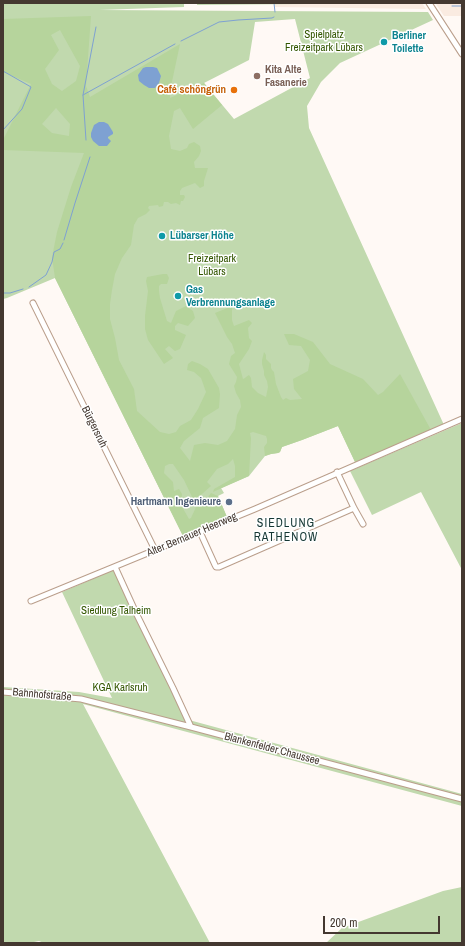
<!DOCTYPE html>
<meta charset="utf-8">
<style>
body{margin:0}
#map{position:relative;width:465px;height:946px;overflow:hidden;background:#fff9f5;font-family:"Archivo Narrow",sans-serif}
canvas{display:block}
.frame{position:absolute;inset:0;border:4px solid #443830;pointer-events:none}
.scale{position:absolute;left:323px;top:916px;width:117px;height:18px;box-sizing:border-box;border:2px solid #443830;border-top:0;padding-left:5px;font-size:12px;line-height:14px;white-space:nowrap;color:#443830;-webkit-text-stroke:3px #fff;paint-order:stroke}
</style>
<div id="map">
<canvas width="465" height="946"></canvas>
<div class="frame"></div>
<div class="scale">200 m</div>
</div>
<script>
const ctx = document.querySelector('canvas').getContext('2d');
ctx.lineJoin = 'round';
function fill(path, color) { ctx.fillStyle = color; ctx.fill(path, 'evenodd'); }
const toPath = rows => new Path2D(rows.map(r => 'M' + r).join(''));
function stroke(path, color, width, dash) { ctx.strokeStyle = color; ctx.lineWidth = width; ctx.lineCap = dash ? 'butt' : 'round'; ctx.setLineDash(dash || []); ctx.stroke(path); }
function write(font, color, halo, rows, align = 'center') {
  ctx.font = font + ' "Archivo Narrow",sans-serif'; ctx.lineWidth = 3; ctx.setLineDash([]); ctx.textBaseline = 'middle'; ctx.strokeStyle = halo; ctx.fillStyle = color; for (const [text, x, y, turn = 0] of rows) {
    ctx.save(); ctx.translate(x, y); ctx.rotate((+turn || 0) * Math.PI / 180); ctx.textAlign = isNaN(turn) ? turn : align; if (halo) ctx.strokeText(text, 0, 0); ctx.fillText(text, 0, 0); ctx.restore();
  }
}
const built = toPath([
 [274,3,422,3,426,9,274,7],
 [436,4,462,4,462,16,444,16]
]);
const green = toPath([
 [3,3,184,3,184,7,99,10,428,12,433,20,340,63,321,82,307,106,309,128,444,425,355,462,338,426,302,440,282,447,280,452,278,453,271,454,265,456,249,476,221,488,224,493,218,496,227,517,183,536,55,278,7,298,3,299],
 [295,19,310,78,234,119,204,83,249,60,255,22],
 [197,3,306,3,306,4,197,5],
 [462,423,462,570,421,492,372,515,350,471],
 [116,569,189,720,462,794,462,806,83,704,210,943,44,943,39,941,29,943,3,943,3,687,79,692,112,698,62,592],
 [462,887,462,943,326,943,342,928,443,891]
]);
const forest = toPath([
 [91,16,86,86,90,97,180,44,170,91,170,98,204,83,222,105,193,129,180,108,174,111,169,136,171,149,180,151,187,148,189,144,194,142,200,146,201,151,199,156,194,162,195,168,208,168,204,181,204,186,200,188,195,183,182,188,180,191,180,195,184,195,185,197,183,201,181,201,180,205,176,203,171,204,168,202,164,202,163,206,159,207,158,205,149,206,148,208,150,210,146,214,138,218,134,225,131,245,122,258,115,274,112,290,110,304,110,319,115,338,119,360,134,389,137,411,160,432,169,434,176,432,180,426,191,420,198,409,206,392,201,378,194,372,187,370,188,364,192,361,200,364,208,369,219,388,220,394,219,408,203,418,200,428,184,441,180,448,190,461,194,445,205,443,218,445,227,441,235,429,237,415,241,407,240,400,236,393,234,386,236,382,237,377,229,364,231,356,235,353,232,344,227,337,215,313,232,306,232,320,234,326,249,320,252,323,248,328,249,338,252,341,249,349,239,364,243,379,245,378,246,377,249,375,251,378,252,387,258,393,266,397,268,387,267,381,264,375,264,371,262,364,262,360,264,352,266,355,266,359,271,364,271,368,272,370,274,372,276,384,281,397,283,400,286,398,290,400,302,399,294,389,293,379,308,371,310,360,301,346,289,345,284,334,294,334,313,342,330,364,363,379,378,395,383,392,400,374,431,430,355,462,338,426,302,440,282,447,280,452,278,453,271,454,265,456,264,447,267,443,267,439,266,436,253,432,250,433,251,438,249,476,213,492,214,489,235,477,235,466,233,459,228,464,217,469,207,482,211,486,194,501,184,480,173,464,169,464,165,466,164,473,173,482,174,491,179,489,182,494,181,505,189,519,191,518,196,507,205,501,211,493,218,496,227,517,183,536,55,278,52,257,57,232,71,187,84,153,3,150,3,140,31,84,3,72,3,19],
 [60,30,80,66,76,81,62,91,52,84,45,69,59,50,51,35],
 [56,108,70,124,69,136,52,133,42,124],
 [108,125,113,132,113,134,108,137,109,140,91,137,91,133,94,128],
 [163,274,167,274,169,278,167,284,161,284,159,286,159,291,160,298,167,321,171,323,176,311,186,306,193,311,195,318,188,326,178,323,175,326,175,330,186,335,180,349,175,351,169,346,165,349,173,358,164,364,148,340,145,329,145,316,148,291,146,281,147,277]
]);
const water = toPath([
 [146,67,153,67,157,68,161,76,159,83,155,88,149,88,144,85,139,81,138,75,143,68],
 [99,122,104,122,108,124,113,132,113,134,108,137,108,138,111,141,107,146,99,146,93,141,91,137,91,133,94,125]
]);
const stream = toPath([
 [274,3,275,12],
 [452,6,462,6],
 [181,41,219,22,238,20,272,18,274,17],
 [3,71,31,87,22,109,3,130],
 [83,95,175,44],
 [86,140,83,95,96,27],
 [64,240,75,203,90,157],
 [29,287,46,275,52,262,54,252,60,249,63,243],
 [3,293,10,293,23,289]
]);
const minor = toPath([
 [429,3,462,54],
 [33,303,155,550],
 [337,472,354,508,363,524],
 [200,532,215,565,216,567,219,567,354,508],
 [115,567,136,613,173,688,191,727],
 [31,601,255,509,462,419],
 [3,692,81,699,191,727,462,799]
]);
const markers = [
 [384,42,4,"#0f9aa8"],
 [257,76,4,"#8d6e63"],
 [234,90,4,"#e8710a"],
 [162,236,4,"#0f9aa8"],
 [178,296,4,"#0f9aa8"],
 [229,502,4,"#5c6f8a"]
];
const parkNames = [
 ["Spielplatz",324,35],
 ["Freizeitpark Lübars",324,48],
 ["Freizeitpark",212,259],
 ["Lübars",212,272],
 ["Siedlung Talheim",116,611],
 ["KGA Karlsruh",120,688]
];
const cultureNames = [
 ["Berliner",392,36],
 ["Toilette",392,49],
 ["Lübarser Höhe",170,236],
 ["Gas",186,290],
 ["Verbrennungsanlage",186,303]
];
const educationNames = [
 ["Kita Alte",265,70],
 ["Fasanerie",265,83]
];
const foodNames = [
 ["Café schöngrün",226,90]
];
const streetNames = [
 ["Bürgersruh",94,427,64],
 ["Alter Bernauer Heerweg",192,535,-23],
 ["Bahnhofstraße",42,695,5],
 ["Blankenfelder Chaussee",272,749,15]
];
const serviceNames = [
 ["Hartmann Ingenieure",221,502]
];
const neighbourhoodNames = [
 ["SIEDLUNG",286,524],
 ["RATHENOW",286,538]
];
fill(built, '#faebe1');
fill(green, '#c1d9ae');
fill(forest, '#b6d49c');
fill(water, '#7ea1d2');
stroke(stream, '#7ea1d2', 1);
stroke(minor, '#ba9e8b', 7);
stroke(minor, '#fff', 5);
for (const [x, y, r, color] of markers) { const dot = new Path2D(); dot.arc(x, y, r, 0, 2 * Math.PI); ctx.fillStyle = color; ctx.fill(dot); stroke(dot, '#fff', 1.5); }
write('11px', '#335600', '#fff', parkNames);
write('bold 11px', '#0d838f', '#fff', cultureNames, 'left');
write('bold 11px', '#785e54', '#fff', educationNames, 'left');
write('bold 11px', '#c56008', '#fff', foodNames, 'right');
write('11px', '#443830', '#fff', streetNames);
write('bold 11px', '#4e5e75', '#fff', serviceNames, 'right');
ctx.letterSpacing = '1px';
write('12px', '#153734', '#fff', neighbourhoodNames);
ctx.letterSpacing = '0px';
</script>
